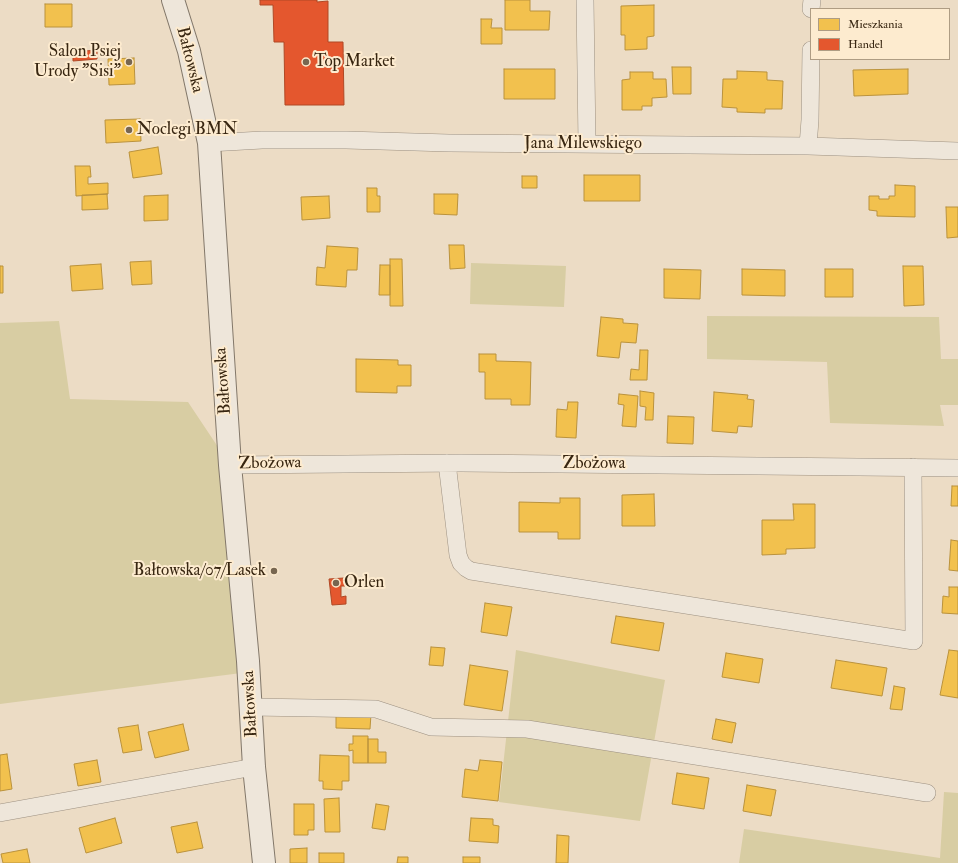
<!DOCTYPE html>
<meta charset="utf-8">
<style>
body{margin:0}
#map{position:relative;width:958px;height:863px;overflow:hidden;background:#ecdcc5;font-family:"IM FELL Double Pica",serif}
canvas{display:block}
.legend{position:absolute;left:810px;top:8px;width:140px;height:52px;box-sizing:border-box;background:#fdebcf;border:1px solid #ae9c83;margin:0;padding:5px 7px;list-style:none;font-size:12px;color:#382611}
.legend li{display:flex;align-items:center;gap:8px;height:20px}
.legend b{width:20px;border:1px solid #ae9c83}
</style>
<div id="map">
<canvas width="958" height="863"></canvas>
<ul class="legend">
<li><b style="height:11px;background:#f2c14e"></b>Mieszkania</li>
<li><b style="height:11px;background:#e4572e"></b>Handel</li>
</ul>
</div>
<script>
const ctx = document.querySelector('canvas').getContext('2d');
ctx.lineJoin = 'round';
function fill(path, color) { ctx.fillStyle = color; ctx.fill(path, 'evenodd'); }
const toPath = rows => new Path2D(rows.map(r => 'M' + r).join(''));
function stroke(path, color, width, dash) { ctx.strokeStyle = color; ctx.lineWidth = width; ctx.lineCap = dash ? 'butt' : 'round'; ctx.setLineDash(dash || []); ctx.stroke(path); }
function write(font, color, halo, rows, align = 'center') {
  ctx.font = font + ' "IM FELL Double Pica",serif'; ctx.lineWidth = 4; ctx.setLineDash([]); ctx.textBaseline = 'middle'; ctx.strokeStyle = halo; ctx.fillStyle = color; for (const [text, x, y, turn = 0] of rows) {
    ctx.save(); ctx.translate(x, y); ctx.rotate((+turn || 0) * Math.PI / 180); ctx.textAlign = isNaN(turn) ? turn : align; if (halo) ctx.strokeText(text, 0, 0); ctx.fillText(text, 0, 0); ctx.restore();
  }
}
const green = toPath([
 [471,263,566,266,564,307,470,304],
 [707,316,939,317,941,359,958,359,958,405,940,405,944,426,830,423,827,362,707,359],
 [59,321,70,399,188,402,230,465,249,672,0,704,0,323],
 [516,650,665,680,640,821,499,802],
 [944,792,958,793,958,863,739,863,744,829,940,858]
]);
const homes = toPath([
 [505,0,530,0,530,11,550,11,549,30,505,30,505,0],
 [45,4,72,4,72,27,45,27,45,4],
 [654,5,654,36,647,37,647,49,625,50,625,35,621,35,621,6,654,5],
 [481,19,492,19,491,28,502,28,502,44,481,44,481,19],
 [134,58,135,84,109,85,108,59,134,58],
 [672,67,691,67,691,94,673,94,672,67],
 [504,69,555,69,555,99,504,99,504,69],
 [908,69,908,94,854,96,853,70,908,69],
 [737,71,767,72,767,80,783,81,782,109,765,109,765,113,737,112,737,108,722,107,723,79,737,79,737,71],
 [630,72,653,72,653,79,666,79,667,97,652,98,652,106,642,106,642,110,622,110,622,80,630,79,630,72],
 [140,119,141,141,106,143,105,120,140,119],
 [158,147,162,174,133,178,129,152,158,147],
 [75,166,90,166,91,177,88,177,88,184,108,183,108,194,76,196,75,166],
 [584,175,640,175,640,201,584,201,584,175],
 [522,176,537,176,537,188,522,188,522,176],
 [895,185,915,186,915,217,877,216,877,211,869,210,869,196,879,196,879,199,889,199,889,196,895,196,895,185],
 [367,188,377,188,377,196,380,196,380,212,367,212,367,188],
 [107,194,108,209,82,210,82,195,107,194],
 [434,194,458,194,457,215,434,214,434,194],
 [168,195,168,220,144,221,144,196,168,195],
 [329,196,330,218,302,220,301,197,329,196],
 [946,207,958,207,958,237,947,238,946,207],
 [449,245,464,245,465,268,450,269,449,245],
 [327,246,358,248,357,270,347,270,346,287,316,285,317,267,325,268,327,246],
 [390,259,402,259,403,306,390,306,390,259],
 [151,261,152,284,132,285,130,262,151,261],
 [101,264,103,289,72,291,70,266,101,264],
 [380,265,390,265,390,295,379,295,380,265],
 [0,266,3,266,3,293,0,293,0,266],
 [903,266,923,266,924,305,904,306,903,266],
 [664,269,701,270,700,299,664,298,664,269],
 [742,269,785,270,785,296,742,295,742,269],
 [825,269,853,269,853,297,825,297,825,269],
 [601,317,623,319,623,323,638,324,636,343,621,342,619,358,597,356,601,317],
 [640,350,648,350,647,380,630,380,631,369,639,370,640,350],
 [479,354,496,354,496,361,531,362,530,405,511,405,511,399,485,399,485,372,479,372,479,354],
 [356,359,398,360,398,365,411,365,411,386,397,386,397,393,356,392,356,359],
 [640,391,654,393,653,420,645,420,646,407,640,406,640,391],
 [714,392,748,395,747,399,754,400,752,427,738,426,737,433,712,431,714,392],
 [619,394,638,396,636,427,622,426,624,405,618,404,619,394],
 [568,402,578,402,576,438,556,437,557,409,567,410,568,402],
 [668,416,694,417,693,444,667,443,668,416],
 [952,486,958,486,958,506,951,506,952,486],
 [654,494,655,526,622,526,622,495,654,494],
 [560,498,580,498,580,539,558,539,558,532,519,532,519,502,560,503,560,498],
 [793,504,815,504,815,548,786,549,786,554,762,555,762,520,794,520,793,504],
 [951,540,958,541,958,571,949,570,951,540],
 [949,587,958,587,958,614,942,613,943,596,949,597,949,587],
 [485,603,512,607,507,636,481,632,485,603],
 [616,616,664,623,659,651,611,643,616,616],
 [431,647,445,648,443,666,429,665,431,647],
 [949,650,958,651,958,698,940,695,949,650],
 [726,653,763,659,759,683,722,677,726,653],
 [836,660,887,668,882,696,831,688,836,660],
 [470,665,508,671,502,711,464,705,470,665],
 [894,686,905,688,902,710,890,709,894,686],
 [336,713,371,714,370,729,336,728,336,713],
 [716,719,736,723,732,743,712,739,716,719],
 [183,724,189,750,155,758,148,732,183,724],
 [138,725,142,750,123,753,118,728,138,725],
 [353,736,368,736,368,763,353,763,353,750,349,751,349,744,353,744,353,736],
 [368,739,378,739,378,752,386,752,386,763,368,763,368,739],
 [7,754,12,789,0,791,0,755,7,754],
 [320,755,349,756,349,781,342,781,342,790,323,789,323,781,319,781,320,755],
 [97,760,101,782,78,786,74,764,97,760],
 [480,760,502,762,498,801,462,797,465,769,478,771,480,760],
 [677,773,709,778,704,809,672,804,677,773],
 [747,785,776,790,771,816,743,811,747,785],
 [339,798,340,832,325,832,324,799,339,798],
 [294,804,314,804,314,830,308,830,308,835,294,835,294,804],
 [376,804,389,806,385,830,372,828,376,804],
 [115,818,122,843,86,853,79,828,115,818],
 [471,818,493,819,493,825,499,826,498,843,469,841,471,818],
 [197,822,203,848,177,853,171,827,197,822],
 [557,835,569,836,568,863,556,863,557,835],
 [307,848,307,863,290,863,290,849,307,848],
 [27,849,30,863,3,863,1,854,27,849],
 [319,853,344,853,344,863,319,863,319,853],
 [398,857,408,857,408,863,397,863,398,857],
 [463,857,480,857,480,863,463,863,463,857]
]);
const shops = toPath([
 [260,0,317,0,317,2,328,1,328,42,343,42,344,105,285,105,284,42,274,42,273,5,260,5,260,0],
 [97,50,97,59,73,61,73,52,97,50],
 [344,578,345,586,341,586,341,597,346,596,346,604,332,605,329,579,344,578]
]);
const street = toPath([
 [585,0,587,144],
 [811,9,812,0],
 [209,143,262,140,346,140,449,143,808,146,958,151],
 [808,146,810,120,811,50],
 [447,463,458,555,461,563,466,568,471,571,914,641,913,467],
 [230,465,461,463,958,468],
 [251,707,376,709,431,727,527,729,927,793],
 [0,813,254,767]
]);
const secondary = toPath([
 [173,0,189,51,209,143,230,465,248,661,254,767,264,863]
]);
const markers = [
 [129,62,4,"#776650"],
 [306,62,4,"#776650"],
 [129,130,4,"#776650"],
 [274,571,4,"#776650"],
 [336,583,4,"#776650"]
];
const poiNames = [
 ["Salon Psiej",121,52,"right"],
 ["Urody \"Sisi\"",121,72,"right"],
 ["Top Market",314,62],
 ["Noclegi BMN",137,130],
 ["Bałtowska/07/Lasek",266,571,"right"],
 ["Orlen",344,583]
];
const streetNames = [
 ["Bałtowska",189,60,76],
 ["Jana Milewskiego",583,144],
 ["Bałtowska",224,381,-94],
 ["Zbożowa",270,464,-1],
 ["Zbożowa",594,464],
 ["Bałtowska",251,704,-93]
];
fill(green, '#d8cda3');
fill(homes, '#f2c14e');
stroke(homes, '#ba923c', 1);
fill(shops, '#e4572e');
stroke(shops, '#b04825', 1);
stroke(street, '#9c9081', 18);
stroke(secondary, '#827769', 24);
stroke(street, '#eee6da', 17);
stroke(secondary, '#eee6da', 22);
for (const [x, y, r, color] of markers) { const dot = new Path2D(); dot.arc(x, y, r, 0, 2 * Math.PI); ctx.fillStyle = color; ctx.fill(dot); stroke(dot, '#fdebcf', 1.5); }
write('17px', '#382611', '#fdebcf', poiNames, 'left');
write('17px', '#382611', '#fdebcf', streetNames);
</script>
